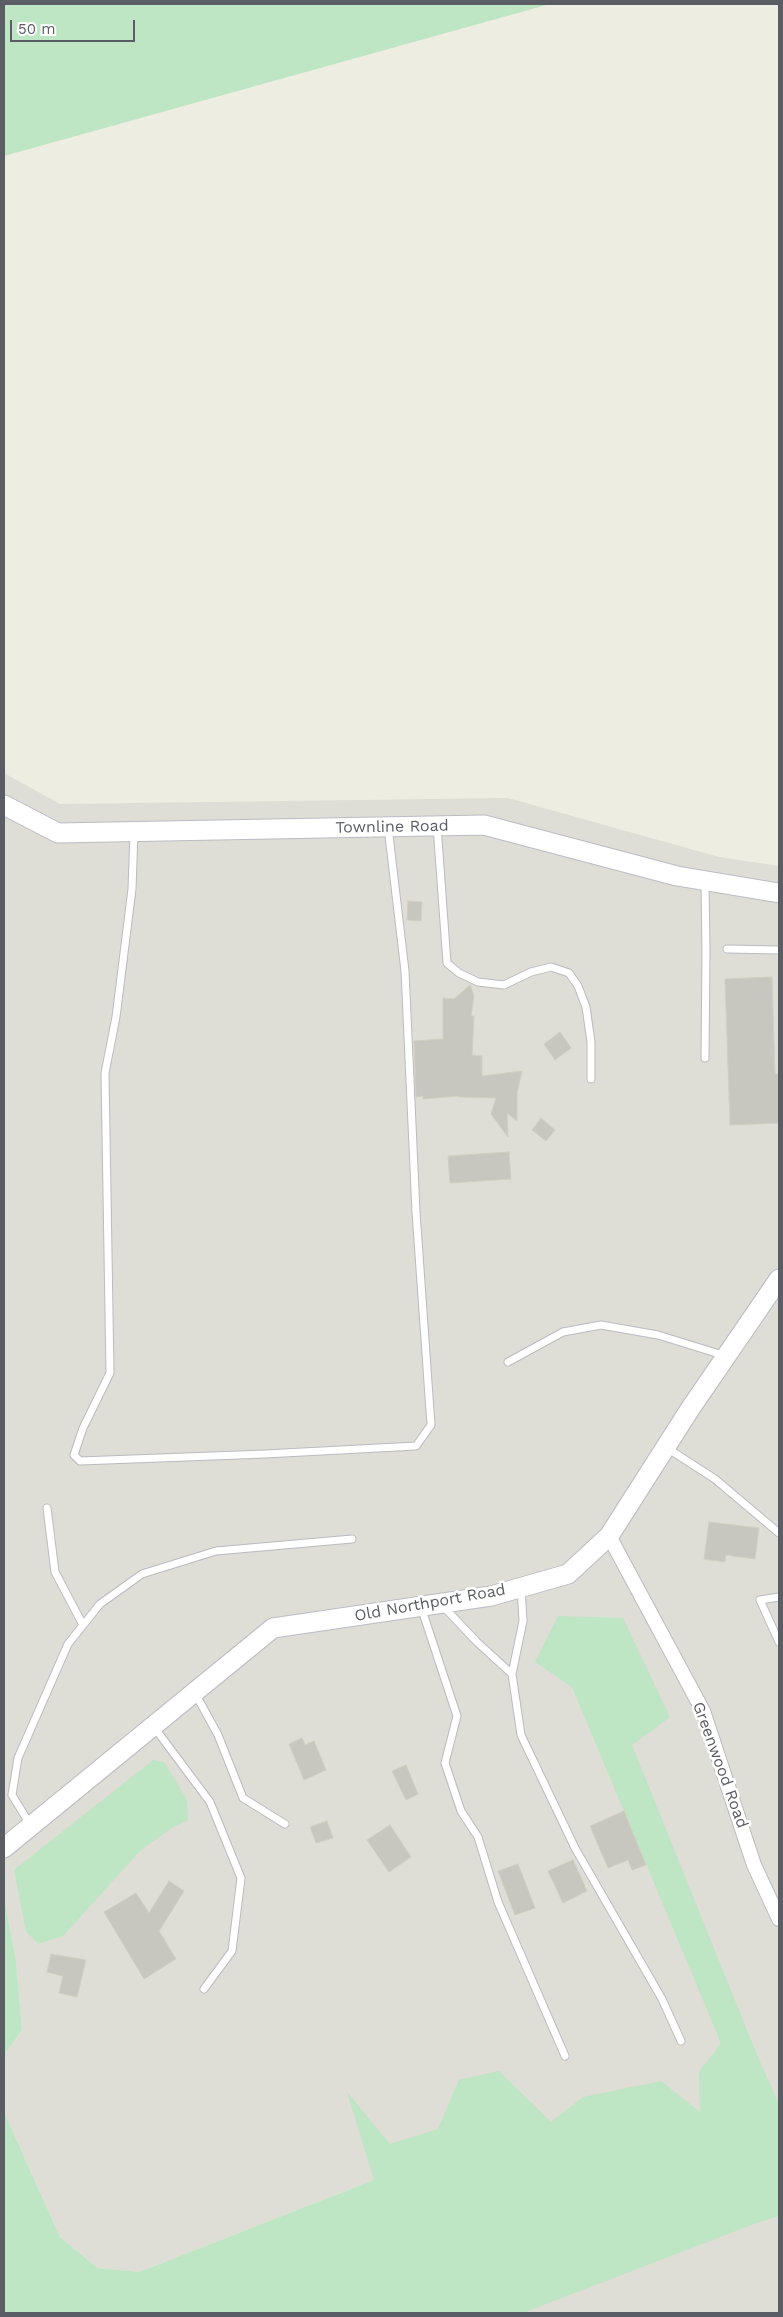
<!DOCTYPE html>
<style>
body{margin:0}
#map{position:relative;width:783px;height:2317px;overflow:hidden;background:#edede2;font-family:"Work Sans",sans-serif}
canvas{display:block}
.frame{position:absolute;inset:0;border:5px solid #5a5d63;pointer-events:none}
.scale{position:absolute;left:10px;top:20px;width:125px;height:22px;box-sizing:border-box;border:2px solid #5a5d63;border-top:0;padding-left:6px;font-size:15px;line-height:18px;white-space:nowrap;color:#5a5d63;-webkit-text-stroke:4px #fff;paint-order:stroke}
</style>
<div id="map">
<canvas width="783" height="2317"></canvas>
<div class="frame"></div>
<div class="scale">50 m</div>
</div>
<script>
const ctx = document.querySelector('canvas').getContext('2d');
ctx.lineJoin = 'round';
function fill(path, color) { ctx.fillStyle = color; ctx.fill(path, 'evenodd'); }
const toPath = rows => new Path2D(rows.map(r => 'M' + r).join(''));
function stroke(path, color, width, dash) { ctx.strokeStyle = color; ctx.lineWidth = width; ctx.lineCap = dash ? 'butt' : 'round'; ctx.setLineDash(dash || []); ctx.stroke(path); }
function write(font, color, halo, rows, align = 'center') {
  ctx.font = font + ' "Work Sans",sans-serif'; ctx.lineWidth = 5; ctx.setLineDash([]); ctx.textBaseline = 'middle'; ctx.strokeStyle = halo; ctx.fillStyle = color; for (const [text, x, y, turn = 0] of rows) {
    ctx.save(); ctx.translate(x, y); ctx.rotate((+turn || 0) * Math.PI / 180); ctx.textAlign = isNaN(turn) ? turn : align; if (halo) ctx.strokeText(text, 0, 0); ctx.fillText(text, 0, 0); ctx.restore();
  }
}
const industrial = toPath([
 [4,773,60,804,508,798,719,857,779,866,779,2313,430,2313,374,2180,139,2272,98,2268,60,2237,4,2112,4,2055,22,2030,16,1960,4,1898]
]);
const green = toPath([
 [4,4,550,4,4,156],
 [558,1616,623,1618,670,1717,632,1745,757,2055,779,2104,779,2216,754,2224,523,2313,4,2313,4,2112,60,2237,98,2268,139,2272,374,2180,347,2092,390,2144,438,2129,459,2080,499,2071,551,2122,583,2097,661,2081,700,2112,699,2072,721,2043,572,1687,535,1662],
 [153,1760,164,1762,187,1800,188,1820,173,1827,141,1850,63,1936,38,1944,26,1931,14,1870],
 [4,1898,16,1960,22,2030,4,2055]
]);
const building = toPath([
 [408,901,422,902,421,921,407,920,408,901],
 [772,977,775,1074,779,1074,779,1123,730,1125,725,979,772,977],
 [470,985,474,996,471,1016,474,1016,472,1055,482,1056,482,1076,522,1071,517,1093,517,1121,507,1113,508,1137,491,1114,496,1098,459,1097,458,1096,423,1099,423,1096,416,1097,414,1041,443,1039,443,998,454,999,470,985],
 [560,1032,571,1048,555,1060,544,1044,560,1032],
 [541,1118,555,1130,546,1141,532,1130,541,1118],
 [509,1152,511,1179,450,1183,448,1156,509,1152],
 [709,1522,759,1528,755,1559,726,1555,725,1562,704,1559,709,1522],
 [302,1738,305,1745,314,1741,326,1770,304,1780,289,1744,302,1738],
 [406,1765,418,1794,406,1800,392,1771,406,1765],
 [624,1811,646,1865,632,1870,628,1860,608,1868,590,1826,624,1811],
 [327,1821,333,1838,316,1843,310,1827,327,1821],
 [390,1825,411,1857,389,1872,367,1840,390,1825],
 [573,1860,587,1891,563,1903,548,1871,573,1860],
 [518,1864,535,1908,515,1915,498,1871,518,1864],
 [169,1881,184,1891,159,1931,176,1959,144,1979,104,1912,136,1893,149,1913,169,1881],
 [51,1954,86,1960,77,1997,59,1993,63,1976,47,1972,51,1954]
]);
const service = toPath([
 [437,826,447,963,459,973,478,982,504,985,531,972,551,967,569,973,578,986,586,1007,591,1042,591,1079],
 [134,833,132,889,116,1017,105,1073,110,1373,83,1428,74,1455,80,1461,265,1454,416,1446,431,1425,416,1212,405,971,388,827],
 [705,883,706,952,705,1058],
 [727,949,779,950],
 [508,1362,563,1332,601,1325,658,1335,726,1356],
 [667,1448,715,1479,779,1533],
 [47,1508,55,1572,83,1625],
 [779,1597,760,1600,779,1642],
 [442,1605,477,1642,512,1674,523,1621,521,1587],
 [421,1607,457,1716,445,1763,461,1811,478,1837,498,1902,565,2056],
 [512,1674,521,1735,575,1848,662,1999,681,2041],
 [195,1693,218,1735,243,1798,285,1824],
 [154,1727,210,1802,241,1878,232,1951,204,1989],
 [31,1826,12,1795,18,1758,68,1644,100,1604,142,1574,216,1551,352,1539]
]);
const minor = toPath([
 [609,1536,703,1711,754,1865,779,1919]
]);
const secondary = toPath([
 [4,805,58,833,484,825,677,876,779,893],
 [4,1848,273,1628,491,1596,568,1574,609,1536,690,1409,779,1279]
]);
const streetNames = [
 ["Townline Road",392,827,-1],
 ["Old Northport Road",430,1603,-10],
 ["Greenwood Road",720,1765,70]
];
fill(industrial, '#deded6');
fill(green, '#bee5c4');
fill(building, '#c8c7bf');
stroke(building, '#d2cfc0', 1);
stroke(service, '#babbc1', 9);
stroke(minor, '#babbc1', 16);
stroke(secondary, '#bbbcc4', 21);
stroke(service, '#fff', 7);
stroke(minor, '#fff', 14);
stroke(secondary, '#fff', 19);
write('16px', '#5a5d63', '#fff', streetNames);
</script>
